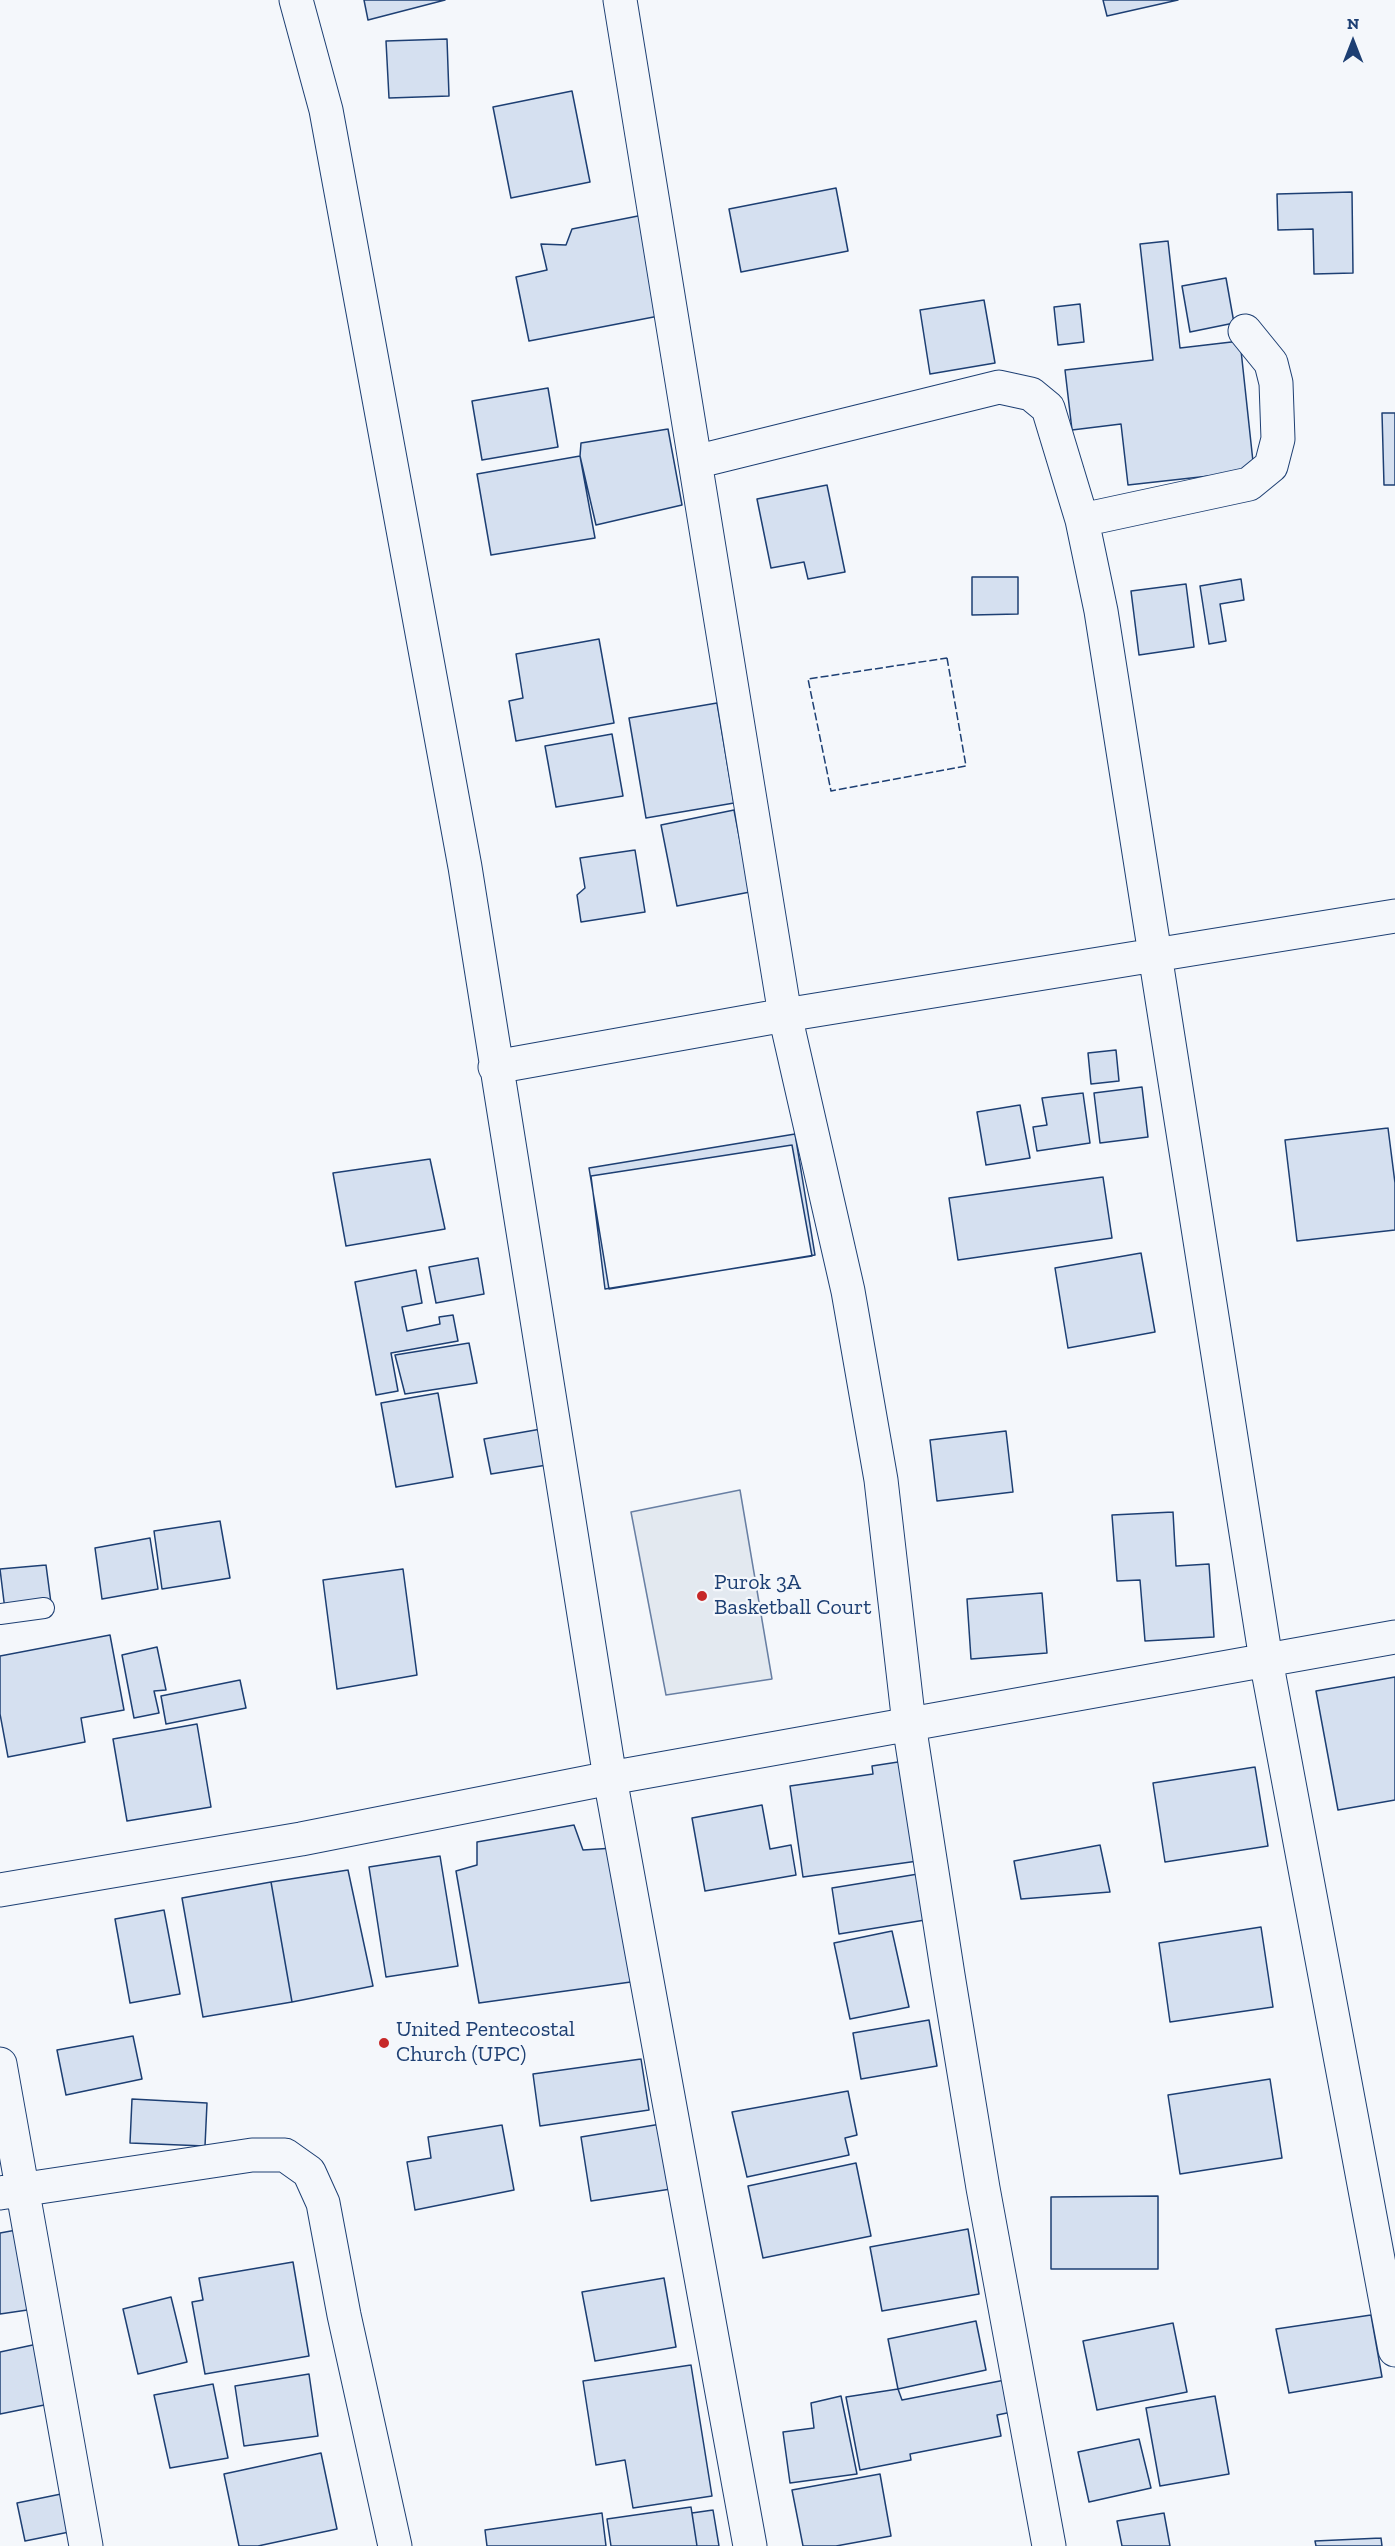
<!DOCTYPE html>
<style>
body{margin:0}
#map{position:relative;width:1395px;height:2546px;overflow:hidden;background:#f4f7fb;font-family:"Zilla Slab",serif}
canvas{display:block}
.north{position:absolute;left:1323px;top:12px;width:60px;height:60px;-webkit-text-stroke:4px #f4f7fb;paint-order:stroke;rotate:0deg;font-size:16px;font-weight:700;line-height:24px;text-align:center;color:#1d3f73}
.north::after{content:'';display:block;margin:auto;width:21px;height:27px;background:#1d3f73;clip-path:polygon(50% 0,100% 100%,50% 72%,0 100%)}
</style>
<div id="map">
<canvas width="1395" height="2546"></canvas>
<div class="north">N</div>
</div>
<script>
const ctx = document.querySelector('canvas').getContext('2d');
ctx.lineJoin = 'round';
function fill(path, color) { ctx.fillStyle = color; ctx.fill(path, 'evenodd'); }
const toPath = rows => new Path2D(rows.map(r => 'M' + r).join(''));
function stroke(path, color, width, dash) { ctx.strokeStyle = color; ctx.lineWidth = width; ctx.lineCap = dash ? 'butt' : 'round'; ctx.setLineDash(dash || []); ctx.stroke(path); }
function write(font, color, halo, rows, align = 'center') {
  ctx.font = font + ' "Zilla Slab",serif'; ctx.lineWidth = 4.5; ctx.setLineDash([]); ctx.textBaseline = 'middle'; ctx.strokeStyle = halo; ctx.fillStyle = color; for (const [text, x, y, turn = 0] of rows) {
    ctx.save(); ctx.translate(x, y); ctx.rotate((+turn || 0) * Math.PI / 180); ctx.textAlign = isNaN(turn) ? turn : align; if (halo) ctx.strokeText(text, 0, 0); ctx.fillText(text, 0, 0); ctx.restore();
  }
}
const green = toPath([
 [740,1490,772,1679,666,1695,631,1512,740,1490]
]);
const building = toPath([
 [364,0,445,0,368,20,364,0],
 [1103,0,1178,0,1107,16,1103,0],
 [447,39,449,96,389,98,386,41,447,39],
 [572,91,590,182,511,198,493,107,572,91],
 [836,188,848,251,741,272,729,209,836,188],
 [1352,192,1353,273,1314,274,1313,229,1278,230,1277,194,1352,192],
 [643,215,664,315,529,341,516,277,547,270,541,244,566,245,572,229,643,215],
 [1168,241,1180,348,1240,341,1254,471,1128,485,1121,424,1072,430,1065,370,1153,360,1140,244,1168,241],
 [1226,278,1234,323,1190,332,1182,286,1226,278],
 [984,300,995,363,930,374,920,310,984,300],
 [1080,304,1084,342,1058,345,1054,307,1080,304],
 [548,388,558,447,482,460,472,401,548,388],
 [1382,413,1395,413,1395,485,1384,485,1382,413],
 [668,429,682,505,596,525,580,456,581,443,668,429],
 [580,456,595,538,491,555,477,474,580,456],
 [827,485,845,572,808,579,804,562,771,568,757,499,827,485],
 [972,577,1018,577,1018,614,972,615,972,577],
 [1241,579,1244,600,1220,604,1226,641,1209,644,1200,586,1241,579],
 [1186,584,1194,647,1139,655,1131,591,1186,584],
 [599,639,614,723,516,741,509,701,523,698,516,654,599,639],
 [717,703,734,803,646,818,629,718,717,703],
 [612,734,623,796,556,807,545,746,612,734],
 [734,810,750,892,677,906,661,825,734,810],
 [635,850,645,912,581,922,577,895,585,888,580,858,635,850],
 [1116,1050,1119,1081,1091,1084,1088,1053,1116,1050],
 [1142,1087,1148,1137,1100,1143,1094,1093,1142,1087],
 [1083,1093,1090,1143,1037,1151,1033,1127,1047,1125,1042,1098,1083,1093],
 [1020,1105,1030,1158,986,1165,977,1112,1020,1105],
 [1388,1128,1395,1183,1395,1230,1297,1241,1285,1140,1388,1128],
 [795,1134,815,1255,609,1289,589,1168,795,1134],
 [792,1145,812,1256,605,1289,591,1176,792,1145],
 [430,1159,445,1229,346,1246,333,1173,430,1159],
 [1103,1177,1112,1238,958,1260,949,1198,1103,1177],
 [1141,1253,1155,1332,1068,1348,1055,1268,1141,1253],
 [478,1258,484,1294,436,1303,429,1267,478,1258],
 [416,1270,422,1303,402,1307,407,1331,440,1324,439,1317,453,1315,458,1341,391,1353,398,1391,376,1395,355,1282,416,1270],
 [469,1343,477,1383,405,1394,395,1355,469,1343],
 [438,1393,453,1477,396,1487,381,1403,438,1393],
 [541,1429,547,1465,491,1474,484,1439,541,1429],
 [1006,1431,1013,1492,937,1501,930,1440,1006,1431],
 [1173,1512,1176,1566,1209,1564,1214,1637,1145,1641,1140,1580,1117,1581,1112,1515,1173,1512],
 [220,1521,230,1578,162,1589,154,1531,220,1521],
 [150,1538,158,1589,102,1599,95,1548,150,1538],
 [46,1565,51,1603,5,1610,0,1569,46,1565],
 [403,1569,417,1675,337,1689,323,1580,403,1569],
 [1042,1593,1047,1653,971,1659,967,1599,1042,1593],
 [110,1635,124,1710,81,1718,85,1742,8,1757,0,1714,0,1656,110,1635],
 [157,1647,166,1690,154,1691,159,1713,134,1718,122,1655,157,1647],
 [1395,1677,1395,1800,1338,1810,1316,1691,1395,1677],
 [240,1680,246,1708,166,1724,161,1696,240,1680],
 [197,1724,211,1807,127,1821,113,1739,197,1724],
 [911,1760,925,1860,803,1877,790,1786,873,1774,872,1766,911,1760],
 [1255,1767,1268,1846,1165,1862,1153,1783,1255,1767],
 [762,1805,770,1849,791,1845,796,1875,705,1891,692,1818,762,1805],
 [574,1825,583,1850,614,1848,638,1981,479,2003,456,1871,477,1865,477,1842,574,1825],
 [1100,1845,1110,1892,1021,1899,1014,1861,1100,1845],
 [440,1856,458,1966,386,1977,369,1867,440,1856],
 [348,1870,373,1986,292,2002,271,1882,348,1870],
 [918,1874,925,1920,839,1934,832,1888,918,1874],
 [271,1882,292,2002,203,2017,182,1898,271,1882],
 [164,1910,180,1994,130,2003,115,1919,164,1910],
 [1261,1927,1273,2007,1170,2022,1159,1943,1261,1927],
 [892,1931,909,2007,850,2019,834,1943,892,1931],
 [929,2020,937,2066,861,2079,853,2033,929,2020],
 [133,2036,142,2079,66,2095,57,2050,133,2036],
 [641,2059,649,2110,540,2126,533,2074,641,2059],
 [1270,2079,1282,2158,1180,2174,1168,2095,1270,2079],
 [848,2091,857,2135,845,2138,849,2155,747,2177,732,2112,848,2091],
 [132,2099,207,2103,205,2146,130,2143,132,2099],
 [661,2124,671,2189,591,2201,581,2137,661,2124],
 [502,2125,514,2190,415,2210,407,2162,431,2158,428,2137,502,2125],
 [856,2163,871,2236,763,2258,748,2186,856,2163],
 [1158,2196,1158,2269,1051,2269,1051,2197,1158,2196],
 [27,2228,41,2308,0,2314,0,2233,27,2228],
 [968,2229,979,2294,882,2311,870,2247,968,2229],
 [293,2262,309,2356,205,2374,192,2302,203,2300,199,2278,293,2262],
 [664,2278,676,2347,595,2361,582,2292,664,2278],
 [171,2297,187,2362,138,2374,123,2309,171,2297],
 [1371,2315,1382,2377,1289,2393,1276,2329,1371,2315],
 [976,2321,986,2370,898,2389,888,2339,976,2321],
 [1173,2323,1187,2392,1097,2410,1083,2341,1173,2323],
 [42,2343,54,2403,0,2414,0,2352,42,2343],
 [691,2365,712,2496,633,2508,625,2460,596,2465,583,2381,691,2365],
 [309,2374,318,2436,244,2446,235,2386,309,2374],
 [1005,2380,1012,2412,997,2415,1001,2436,910,2454,911,2460,860,2470,846,2397,898,2389,902,2400,1005,2380],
 [213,2384,228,2458,170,2468,154,2395,213,2384],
 [841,2396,857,2474,790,2483,783,2432,814,2428,811,2403,841,2396],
 [1215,2396,1229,2474,1160,2486,1146,2408,1215,2396],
 [1139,2439,1151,2488,1089,2502,1078,2452,1139,2439],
 [321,2453,337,2529,258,2546,239,2546,224,2474,321,2453],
 [880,2474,891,2536,836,2546,803,2546,792,2490,880,2474],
 [66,2493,74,2531,25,2541,17,2503,66,2493],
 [691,2507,697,2546,611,2546,607,2519,691,2507],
 [713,2510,719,2546,697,2546,692,2513,713,2510],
 [602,2513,606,2546,487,2546,485,2530,602,2513],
 [1164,2513,1170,2546,1122,2546,1117,2521,1164,2513],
 [1381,2538,1382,2546,1316,2546,1315,2541,1381,2538]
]);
const lane = toPath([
 [0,1614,44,1608]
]);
const street = toPath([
 [296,0,326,110,465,867,610,1778,750,2546],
 [620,0,785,1015,848,1291,881,1480,909,1724,948,1975,983,2188,1049,2546],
 [695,462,999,387,1031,394,1048,408,1082,520,1101,611,1266,1660,1395,2350],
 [1082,520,1249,484,1271,466,1278,439,1276,383,1271,363,1245,331],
 [495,1067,785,1015,1395,916],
 [0,1890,301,1839,610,1778,1395,1637],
 [0,2064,86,2546],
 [0,2193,252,2155,285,2155,309,2172,323,2203,344,2315,395,2546]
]);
const fence = toPath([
 [947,658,966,766,831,791,808,679,947,658]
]);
const markers = [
 [702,1596,6,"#c62828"],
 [384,2043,6,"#c62828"]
];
const poiNames = [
 ["Purok 3A",714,1583],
 ["Basketball Court",714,1608],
 ["United Pentecostal",396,2030],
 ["Church (UPC)",396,2055]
];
fill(green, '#e3e9f0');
stroke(green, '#687fa3', 1.5);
fill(building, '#d5e0f0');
stroke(building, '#1d3f73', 1.5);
stroke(lane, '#1d3f73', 22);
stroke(street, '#1d3f73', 35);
stroke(lane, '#f4f7fb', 20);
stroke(street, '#f4f7fb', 33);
stroke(fence, '#1d3f73', 1.5, [8, 3]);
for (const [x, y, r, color] of markers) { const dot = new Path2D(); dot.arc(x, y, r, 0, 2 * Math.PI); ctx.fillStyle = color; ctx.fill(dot); stroke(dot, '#f4f7fb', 2); }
write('22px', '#1d3f73', '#f4f7fb', poiNames, 'left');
</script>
